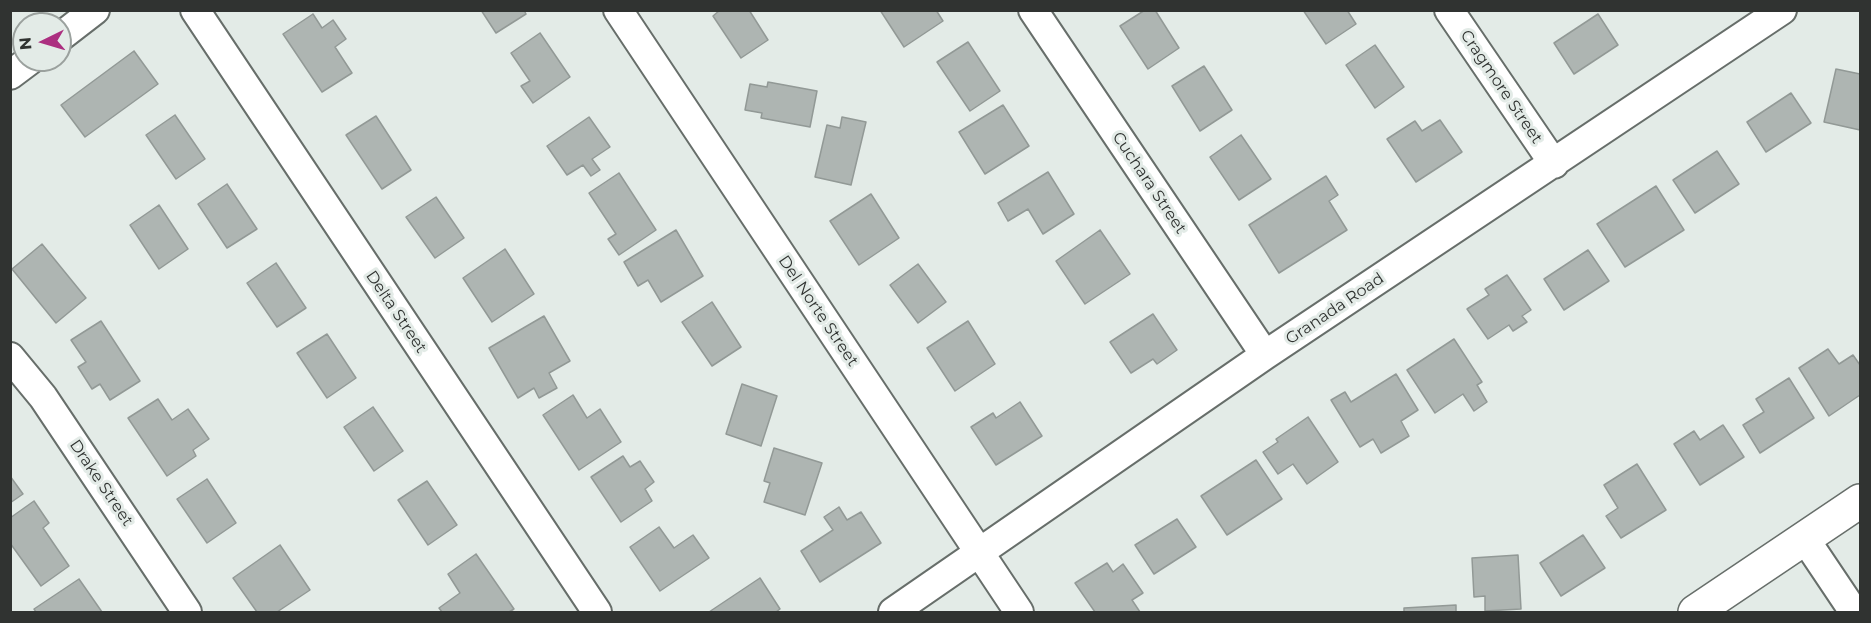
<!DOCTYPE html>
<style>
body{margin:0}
#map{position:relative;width:1871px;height:623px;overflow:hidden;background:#e3ebe7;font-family:Montserrat,sans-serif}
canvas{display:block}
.frame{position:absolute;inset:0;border:12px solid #303331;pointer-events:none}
.north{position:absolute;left:12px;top:12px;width:60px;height:60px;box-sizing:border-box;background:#e3ebe7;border:2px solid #9ba19e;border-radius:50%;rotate:265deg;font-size:16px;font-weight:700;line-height:24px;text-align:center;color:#303331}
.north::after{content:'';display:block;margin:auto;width:21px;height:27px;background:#ac2f80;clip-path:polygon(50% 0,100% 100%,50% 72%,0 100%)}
</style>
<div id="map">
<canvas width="1871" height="623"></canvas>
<div class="frame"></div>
<div class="north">N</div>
</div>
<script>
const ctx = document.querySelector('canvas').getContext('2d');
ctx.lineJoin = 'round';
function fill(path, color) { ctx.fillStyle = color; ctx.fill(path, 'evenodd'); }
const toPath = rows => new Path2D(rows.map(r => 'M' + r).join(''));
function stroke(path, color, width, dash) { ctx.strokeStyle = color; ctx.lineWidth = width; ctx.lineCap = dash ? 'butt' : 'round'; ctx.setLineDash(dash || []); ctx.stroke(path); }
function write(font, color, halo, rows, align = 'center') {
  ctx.font = font + ' Montserrat,sans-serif'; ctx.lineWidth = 6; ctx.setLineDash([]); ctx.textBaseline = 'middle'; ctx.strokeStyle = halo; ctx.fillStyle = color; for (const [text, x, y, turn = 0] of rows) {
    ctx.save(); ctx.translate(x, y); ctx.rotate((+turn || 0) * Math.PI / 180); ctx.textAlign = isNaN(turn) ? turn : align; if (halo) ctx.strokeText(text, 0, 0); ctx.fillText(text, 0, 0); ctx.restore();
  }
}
const building = toPath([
 [481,10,524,10,526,14,496,33,481,10],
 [720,10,749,10,768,40,741,58,713,16,720,10],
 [880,10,936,10,943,21,904,47,880,10],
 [1145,10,1155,10,1179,48,1148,69,1120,26,1145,10],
 [1303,10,1347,10,1356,24,1326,44,1303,10],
 [313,14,322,28,333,20,346,39,335,47,352,73,322,92,283,34,313,14],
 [1598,14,1618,45,1574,74,1554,43,1598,14],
 [540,33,570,77,533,103,521,86,530,81,511,53,540,33],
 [968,42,1000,91,970,111,937,62,968,42],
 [1375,45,1404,87,1375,108,1346,65,1375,45],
 [134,51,158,84,85,137,61,105,134,51],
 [1204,66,1232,110,1200,131,1172,86,1204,66],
 [1836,69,1860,74,1860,130,1824,122,1836,69],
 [768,82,817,91,810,127,761,118,762,113,745,110,750,84,767,87,768,82],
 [1791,93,1811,123,1766,152,1747,122,1791,93],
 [1003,105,1029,146,985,174,959,132,1003,105],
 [175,115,205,159,176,179,146,135,175,115],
 [376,116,411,170,382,189,346,135,376,116],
 [589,117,610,147,592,159,600,170,591,176,583,165,567,175,547,146,589,117],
 [842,117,866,122,851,185,815,177,827,125,840,128,842,117],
 [1440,120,1462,152,1416,182,1387,139,1415,121,1422,131,1440,120],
 [1241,135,1271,179,1239,200,1210,157,1241,135],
 [1717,151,1739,184,1695,213,1673,180,1717,151],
 [1048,172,1074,214,1043,234,1028,209,1008,221,998,203,1048,172],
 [619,173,656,230,619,255,608,239,616,234,589,193,619,173],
 [1326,176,1338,195,1329,201,1347,230,1279,273,1249,225,1326,176],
 [227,184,257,229,227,248,198,204,227,184],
 [1656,186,1684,230,1625,267,1597,224,1656,186],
 [871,194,899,238,859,265,830,221,871,194],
 [436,197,464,238,435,258,406,217,436,197],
 [159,205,188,249,159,269,130,225,159,205],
 [676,230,703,276,661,302,648,280,638,286,624,262,676,230],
 [1100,230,1130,274,1085,304,1056,261,1100,230],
 [42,244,86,298,56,323,12,269,42,244],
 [505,249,534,294,492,322,463,278,505,249],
 [1588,250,1609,281,1564,310,1544,279,1588,250],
 [276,263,306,308,277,327,247,283,276,263],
 [918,264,946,302,918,323,890,285,918,264],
 [1507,275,1531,310,1522,316,1527,322,1513,331,1509,325,1488,339,1467,309,1489,295,1485,289,1507,275],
 [712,302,741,347,712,366,682,322,712,302],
 [1153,314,1177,350,1157,364,1153,359,1131,373,1110,342,1153,314],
 [544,316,570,361,549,373,557,388,539,398,534,388,518,398,489,348,544,316],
 [101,321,140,381,110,400,100,384,92,389,78,367,86,362,71,340,101,321],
 [968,321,995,364,955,391,927,348,968,321],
 [327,334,356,378,327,398,297,353,327,334],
 [1454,339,1482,382,1477,385,1487,402,1474,411,1463,394,1435,413,1407,370,1454,339],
 [1828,349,1839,364,1853,355,1860,365,1860,395,1829,416,1799,368,1828,349],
 [1396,374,1418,410,1401,421,1409,436,1381,453,1373,439,1360,447,1331,400,1345,392,1351,402,1396,374],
 [1789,378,1814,418,1760,453,1743,425,1764,412,1756,399,1789,378],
 [742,384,777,396,761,446,726,434,742,384],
 [573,395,587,418,600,409,621,442,579,470,543,415,573,395],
 [158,399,172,420,188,409,209,439,193,450,196,456,167,476,128,418,158,399],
 [1020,402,1042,436,996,465,971,427,993,413,996,418,1020,402],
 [373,407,403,451,374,471,344,427,373,407],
 [1308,417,1338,462,1307,484,1293,464,1278,474,1263,452,1278,442,1276,439,1308,417],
 [1723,425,1744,457,1700,485,1674,444,1694,431,1700,440,1723,425],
 [774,448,822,463,805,515,764,502,770,483,764,481,774,448],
 [623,456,630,467,640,461,654,482,645,489,652,501,621,522,591,477,623,456],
 [1256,460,1282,499,1227,535,1201,496,1256,460],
 [1637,464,1666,510,1621,538,1606,516,1618,508,1604,485,1637,464],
 [10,476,23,494,10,503,10,476],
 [207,479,236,523,207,543,177,499,207,479],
 [427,481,457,525,428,545,398,500,427,481],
 [34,501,49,523,43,528,69,566,41,586,10,543,10,518,34,501],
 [839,507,847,520,861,512,881,543,820,582,801,551,833,530,824,517,839,507],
 [1177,519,1196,547,1154,574,1135,545,1177,519],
 [659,527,674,548,693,535,709,558,660,591,630,547,659,527],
 [1583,535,1605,568,1561,596,1540,563,1583,535],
 [280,545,310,590,277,612,257,612,233,578,280,545],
 [476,554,514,609,509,612,442,612,439,608,460,593,448,574,476,554],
 [1518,555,1521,609,1485,611,1485,596,1474,597,1472,558,1518,555],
 [1107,563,1113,572,1123,564,1143,593,1132,600,1140,612,1095,612,1075,583,1107,563],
 [760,578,780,609,776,612,709,612,760,578],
 [79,579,102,612,36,612,34,609,79,579],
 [1456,605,1456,612,1404,612,1404,608,1456,605]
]);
const minor = toPath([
 [195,10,597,612],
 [618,10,1019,612],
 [1033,10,1265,355],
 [1449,10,1554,164],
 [60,37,95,10],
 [10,75,30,60],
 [10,357,43,397,187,612],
 [1805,539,1854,612],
 [893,612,1265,355,1782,10]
]);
const tertiary = toPath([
 [1695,612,1860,501]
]);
const streetNames = [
 ["Cragmore Street",1501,87,56],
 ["Cuchara Street",1149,183,56],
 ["Granada Road",1335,309,-34],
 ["Del Norte Street",818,311,56],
 ["Delta Street",396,312,56],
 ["Drake Street",101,483,56]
];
fill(building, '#aeb5b2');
stroke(building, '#929996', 1.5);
stroke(minor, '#676e6a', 32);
stroke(tertiary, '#676e6a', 36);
stroke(minor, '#fff', 28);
stroke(tertiary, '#fff', 33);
write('16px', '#303331', '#e3ebe7', streetNames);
</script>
